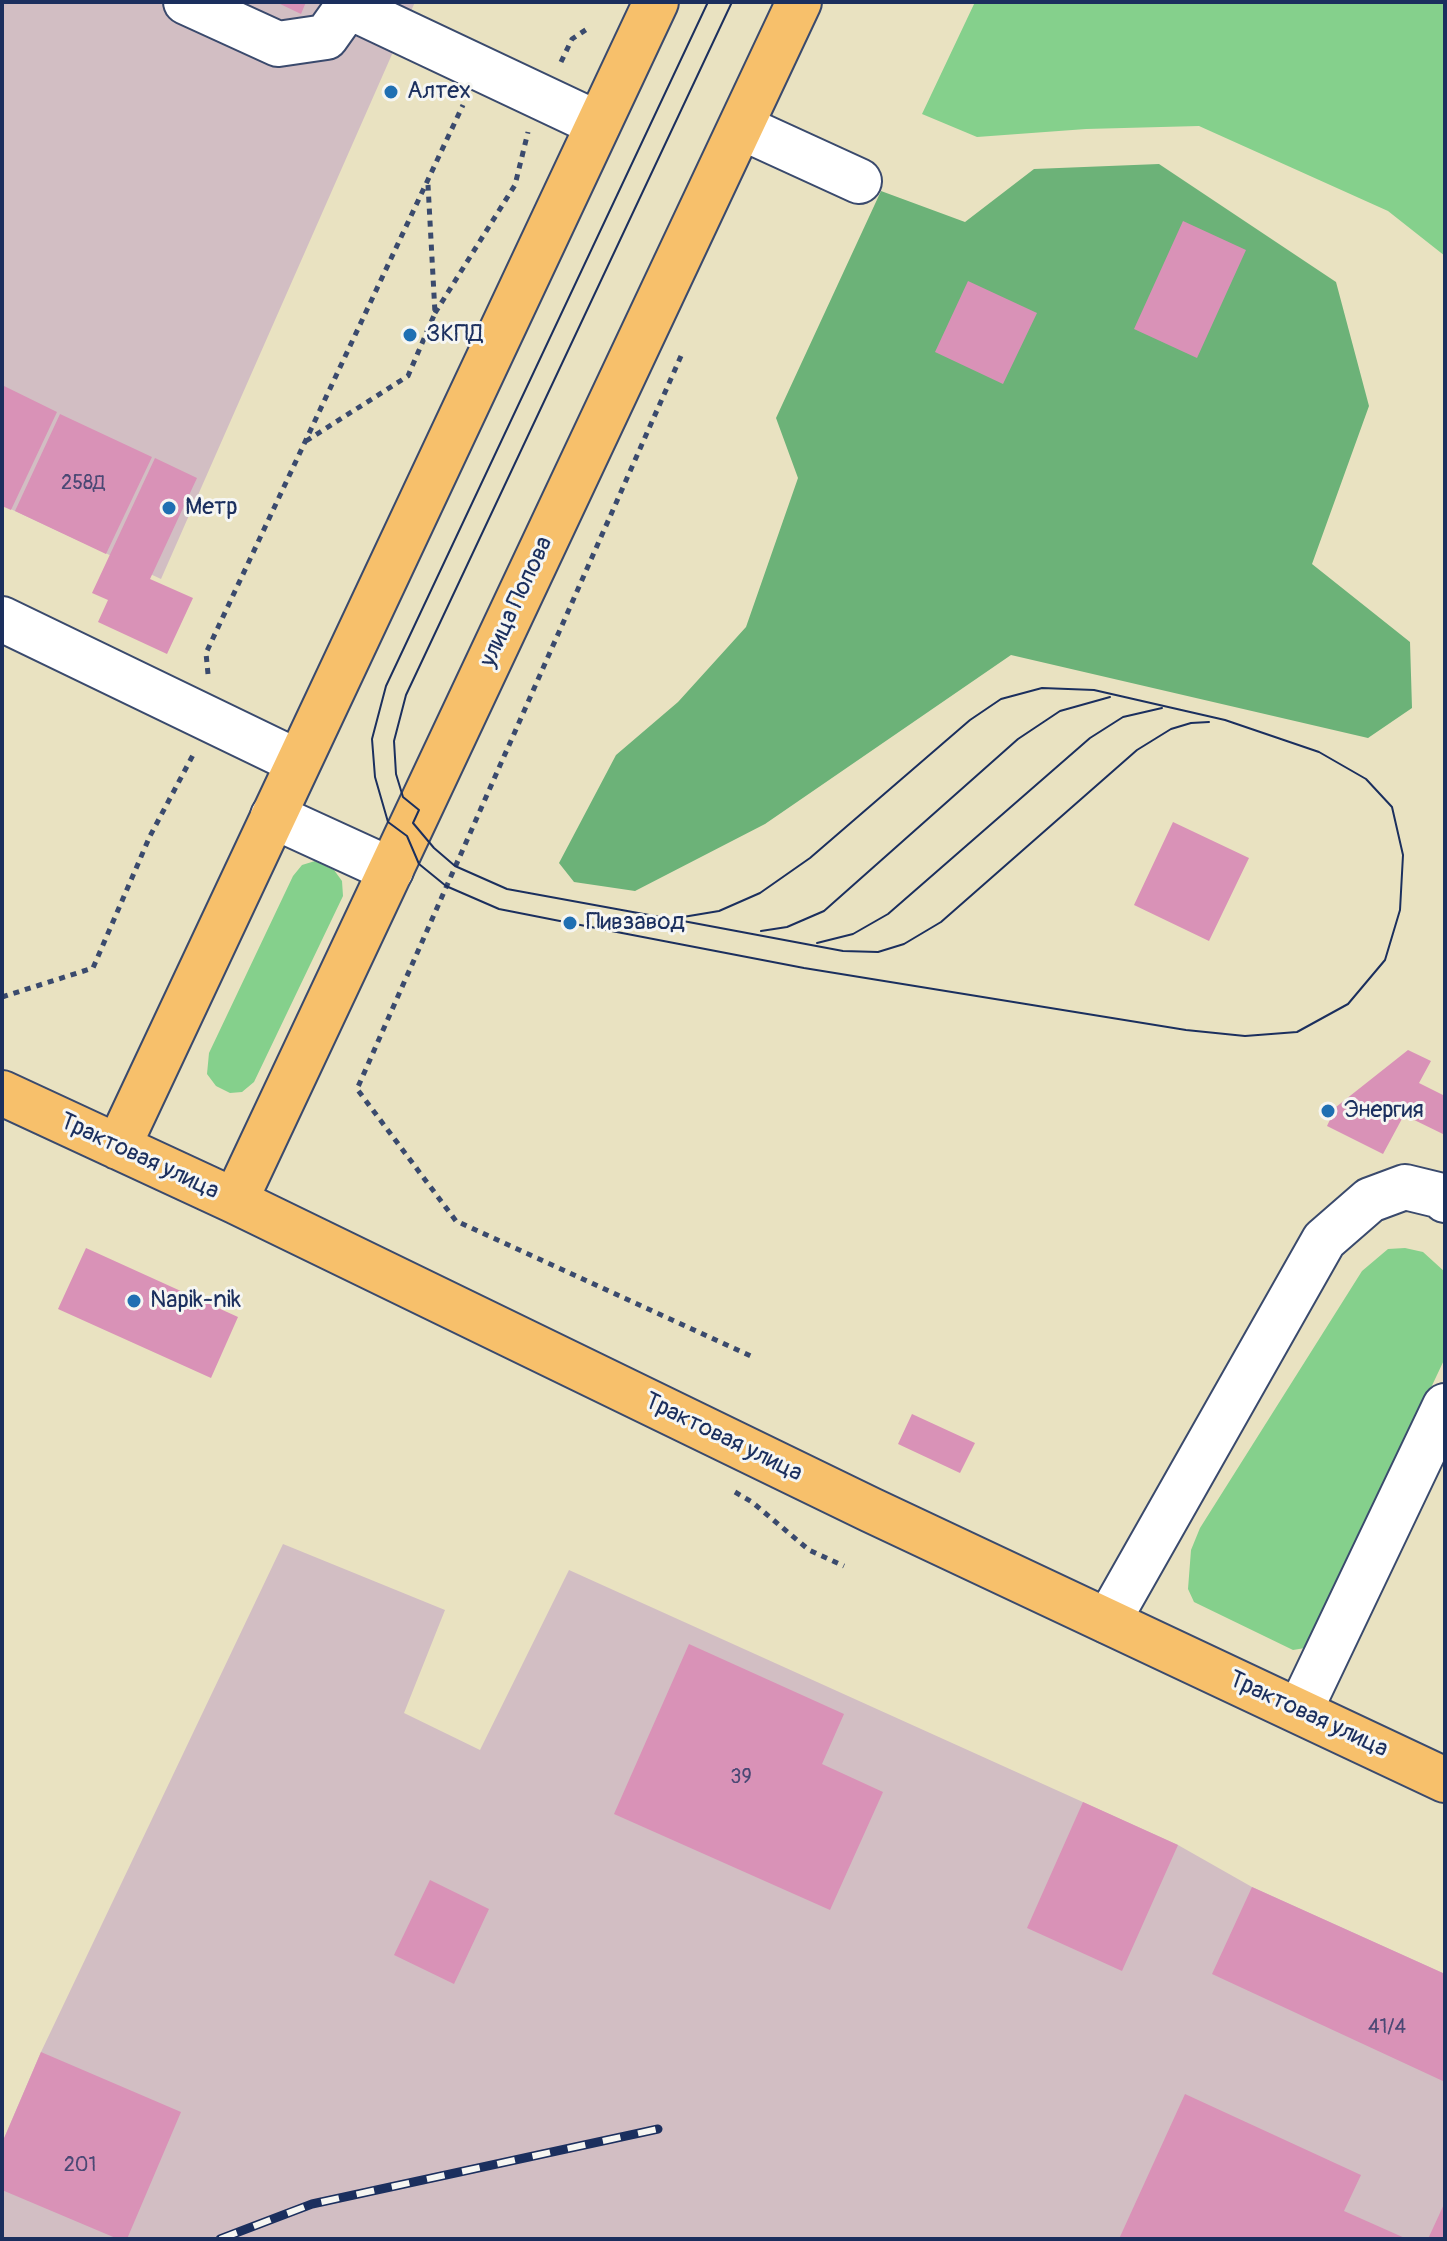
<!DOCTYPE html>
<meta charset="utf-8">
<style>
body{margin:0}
#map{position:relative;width:1447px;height:2241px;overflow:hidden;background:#e9e2c1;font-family:Pangolin,sans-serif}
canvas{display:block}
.frame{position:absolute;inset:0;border:4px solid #1b2f5e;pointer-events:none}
</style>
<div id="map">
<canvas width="1447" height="2241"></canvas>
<div class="frame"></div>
</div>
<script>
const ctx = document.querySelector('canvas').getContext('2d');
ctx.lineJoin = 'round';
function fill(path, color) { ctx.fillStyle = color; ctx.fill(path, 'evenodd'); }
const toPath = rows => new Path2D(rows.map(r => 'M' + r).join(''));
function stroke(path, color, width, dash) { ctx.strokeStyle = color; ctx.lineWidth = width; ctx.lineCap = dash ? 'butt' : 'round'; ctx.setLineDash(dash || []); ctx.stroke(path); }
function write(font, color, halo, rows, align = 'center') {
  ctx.font = font + ' Pangolin,sans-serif'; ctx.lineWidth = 6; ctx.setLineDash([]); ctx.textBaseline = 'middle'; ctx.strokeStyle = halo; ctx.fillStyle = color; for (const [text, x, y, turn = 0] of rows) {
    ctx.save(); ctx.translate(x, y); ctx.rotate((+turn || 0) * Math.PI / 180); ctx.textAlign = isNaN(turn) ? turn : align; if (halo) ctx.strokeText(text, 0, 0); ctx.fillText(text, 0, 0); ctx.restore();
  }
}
const industrial = toPath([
 [2,2,415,2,161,579,2,505],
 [283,1544,445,1610,404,1713,480,1750,569,1570,1178,1845,1252,1887,1445,1974,1445,2239,2,2239,2,2143,41,2052]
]);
const green = toPath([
 [975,2,1445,2,1445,256,1388,211,1199,126,1086,129,977,137,922,114],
 [315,861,334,870,342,881,343,896,254,1082,242,1092,230,1093,216,1086,207,1074,209,1053,293,876,302,865],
 [1405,1248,1423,1252,1445,1272,1445,1358,1312,1640,1305,1648,1293,1650,1194,1602,1188,1589,1191,1550,1200,1528,1362,1271,1388,1249]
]);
const forest = toPath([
 [1159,164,1336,282,1369,406,1312,564,1410,642,1412,708,1368,738,1011,655,765,824,635,891,574,882,559,863,616,755,678,702,746,627,798,478,776,418,881,191,965,222,1034,169]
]);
const building = toPath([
 [276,2,306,2,301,14],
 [1183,221,1246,250,1197,358,1134,329],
 [968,281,1037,313,1003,384,935,352],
 [2,385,57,412,11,510,2,506],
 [60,414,152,457,106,554,15,511],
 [155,458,197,478,150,579,193,598,167,654,98,622,108,600,92,593],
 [1173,822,1249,858,1209,941,1134,905],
 [1408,1050,1431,1061,1419,1083,1445,1096,1445,1135,1404,1115,1383,1154,1327,1126,1336,1107],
 [86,1248,238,1317,211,1378,58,1309],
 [912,1414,975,1443,960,1473,898,1444],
 [689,1644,844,1714,822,1764,883,1792,830,1910,614,1814],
 [1083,1802,1178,1845,1122,1971,1027,1928],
 [430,1880,489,1909,454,1984,394,1955],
 [1252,1887,1445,1974,1445,2082,1212,1974],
 [41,2052,181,2112,127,2239,118,2239,2,2190,2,2143],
 [1185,2094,1361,2175,1344,2211,1407,2239,1119,2239],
 [1445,2202,1445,2239,1428,2239]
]);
const path = toPath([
 [561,62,572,39,590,27],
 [435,313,515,185,528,132],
 [681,356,357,1089,456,1221,751,1356],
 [306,441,408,376,435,313,428,185],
 [208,674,206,653,463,105],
 [2,997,93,968,150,836,193,755],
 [735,1492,752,1502,809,1550,844,1566]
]);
const minor = toPath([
 [186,2,278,44,326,37,348,6,598,124],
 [741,127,859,181],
 [2,619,298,762],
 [273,816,391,870],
 [1108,1621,1324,1240,1370,1200,1405,1187,1442,1196,1445,1200],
 [1300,1710,1445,1406]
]);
const major = toPath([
 [2,1093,235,1201,871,1510,1445,1780],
 [118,1147,656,2],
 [235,1201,799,2]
]);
const tram = toPath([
 [708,2,386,686,372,739,375,777,388,822,407,836,419,864,446,886,499,909,570,923,804,968,1186,1030,1245,1036,1297,1032,1348,1004,1385,960,1400,910,1403,855,1392,807,1366,779,1319,752,1225,720,1094,690,1042,688,1001,699,970,720,810,858,760,893,719,911,671,919,507,889,455,866,434,848,413,823,419,810,403,797,396,774,394,741,406,695,732,2],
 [683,921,843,951,878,952,904,944,941,922,1137,750,1171,729,1191,723,1209,722],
 [761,931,787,927,824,911,1018,739,1060,711,1110,697],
 [817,943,853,934,888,914,1090,738,1123,717,1162,708]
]);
const rail = toPath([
 [220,2239,312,2204,658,2129]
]);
const markers = [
 [391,92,8,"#1f6fb2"],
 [410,335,8,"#1f6fb2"],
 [169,508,8,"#1f6fb2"],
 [570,923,8,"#1f6fb2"],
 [1328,1111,8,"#1f6fb2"],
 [134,1301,8,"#1f6fb2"]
];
const numberNames = [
 ["258Д",83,484],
 ["39",741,1778],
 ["41/4",1387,2028],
 ["201",80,2166]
];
const poiNames = [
 ["Алтех",407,92],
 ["ЗКПД",426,335],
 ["Метр",185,508],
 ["Пивзавод",586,923],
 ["Энергия",1344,1111],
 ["Napik-nik",150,1301]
];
const streetNames = [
 ["улица Попова",517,602,-65],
 ["Трактовая улица",139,1157,25],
 ["Трактовая улица",723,1438,26],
 ["Трактовая улица",1308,1715,25]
];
fill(industrial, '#d2bec3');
fill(green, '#85d08c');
fill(forest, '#6cb278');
fill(building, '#d992b7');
stroke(minor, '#3a4a6d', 48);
stroke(major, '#3a4a6d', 48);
stroke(path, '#3a4a6d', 5, [6, 6]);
stroke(minor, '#fff', 44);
stroke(major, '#f7c06b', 44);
stroke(tram, '#1b2f5e', 2);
stroke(rail, '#1b2f5e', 9);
stroke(rail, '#f6f6f2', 6, [18]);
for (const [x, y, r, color] of markers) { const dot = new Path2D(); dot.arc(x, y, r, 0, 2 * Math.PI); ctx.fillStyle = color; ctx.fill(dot); stroke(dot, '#f6f6f2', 3); }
write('20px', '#4a4874', null, numberNames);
write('24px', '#1b2f5e', '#f6f6f2', poiNames, 'left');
write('24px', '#1b2f5e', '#f6f6f2', streetNames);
</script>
